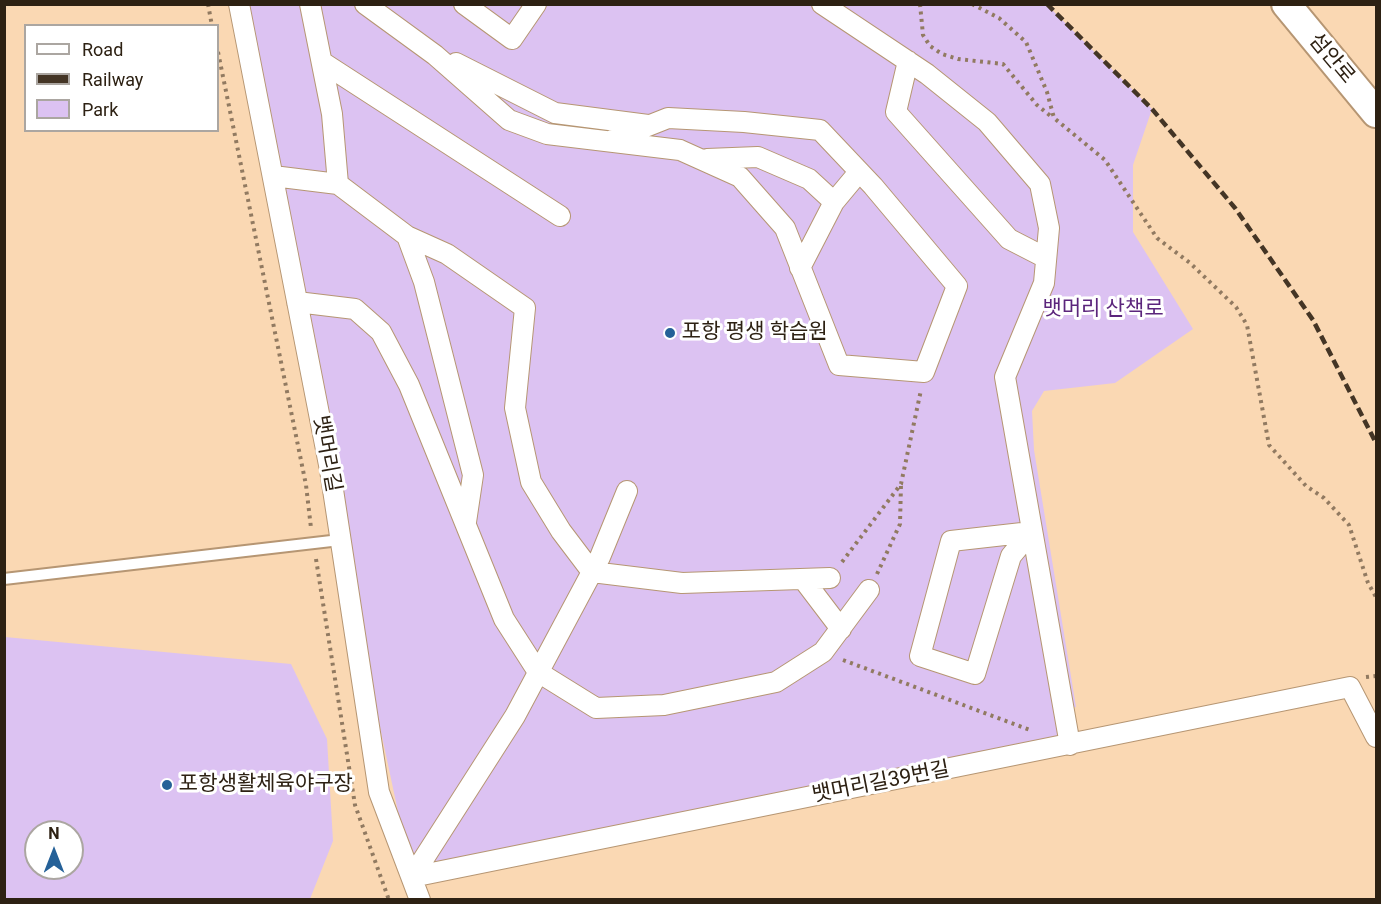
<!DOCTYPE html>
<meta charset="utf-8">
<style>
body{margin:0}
#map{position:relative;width:1381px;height:904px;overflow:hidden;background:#fad8b3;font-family:Roboto,sans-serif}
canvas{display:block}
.frame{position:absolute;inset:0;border:6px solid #2d2113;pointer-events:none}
.legend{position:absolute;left:24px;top:24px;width:195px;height:108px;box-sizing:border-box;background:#fff;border:2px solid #aba6a1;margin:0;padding:8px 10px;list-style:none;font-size:18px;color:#2d2113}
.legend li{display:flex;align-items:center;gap:12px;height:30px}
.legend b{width:30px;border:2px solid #aba6a1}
.north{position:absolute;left:24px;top:820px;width:60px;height:60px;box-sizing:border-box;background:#fff;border:2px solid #aba6a1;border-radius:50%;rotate:0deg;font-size:16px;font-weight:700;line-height:24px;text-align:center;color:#2d2113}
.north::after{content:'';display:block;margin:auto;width:21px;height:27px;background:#256198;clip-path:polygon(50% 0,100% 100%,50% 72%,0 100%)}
</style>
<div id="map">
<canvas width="1381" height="904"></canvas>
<div class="frame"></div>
<ul class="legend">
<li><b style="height:8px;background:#fff"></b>Road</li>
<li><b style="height:8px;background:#443525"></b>Railway</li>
<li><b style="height:16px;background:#dcc2f2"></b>Park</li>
</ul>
<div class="north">N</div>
</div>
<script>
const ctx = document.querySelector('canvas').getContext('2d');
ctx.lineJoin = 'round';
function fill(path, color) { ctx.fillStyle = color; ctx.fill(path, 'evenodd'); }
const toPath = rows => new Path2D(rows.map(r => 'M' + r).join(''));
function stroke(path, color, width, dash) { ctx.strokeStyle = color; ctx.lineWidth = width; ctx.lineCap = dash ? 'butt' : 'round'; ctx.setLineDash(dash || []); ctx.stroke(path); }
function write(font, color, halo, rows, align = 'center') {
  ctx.font = font + ' Roboto,"Noto Sans KR",sans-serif'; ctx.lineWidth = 6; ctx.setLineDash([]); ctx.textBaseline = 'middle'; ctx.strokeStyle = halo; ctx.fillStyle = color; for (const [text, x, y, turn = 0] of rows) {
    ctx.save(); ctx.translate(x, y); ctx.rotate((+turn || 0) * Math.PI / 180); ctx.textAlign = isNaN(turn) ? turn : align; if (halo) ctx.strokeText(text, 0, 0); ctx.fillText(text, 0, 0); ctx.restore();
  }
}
const green = toPath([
 [239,5,1047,5,1152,109,1133,165,1133,232,1193,329,1115,383,1044,391,1032,411,1034,450,1076,707,1062,709,1070,745,412,877,340,540],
 [5,637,291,664,327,739,333,841,310,899,5,899],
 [36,832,72,832,72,868,36,868]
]);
const path = toPath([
 [208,4,212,26],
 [920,4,923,35,930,46,942,54,958,59,1003,64,1037,105,1053,118],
 [972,4,999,18,1026,42,1047,92,1054,118,1105,160,1157,238,1190,263,1236,307,1247,325,1269,445,1306,486,1324,498,1349,525,1368,583,1376,597],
 [218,52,306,485,311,528],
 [316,559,355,805,389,900],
 [842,562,901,484,921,390],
 [877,574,900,524,901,484],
 [843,660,1030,730],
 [1366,677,1376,676]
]);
const lane = toPath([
 [4,579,340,540]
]);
const street = toPath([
 [239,4,330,470,379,792,420,900],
 [310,4,332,114,338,184],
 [365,4,435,55,509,120,547,134,680,150,740,177,785,228,839,365,924,372,957,286,873,186,820,130,744,122,668,118,610,141],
 [464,4,512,39,536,4],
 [822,4,927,74,987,122,1040,184,1049,228,1044,283,1005,377,1070,745],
 [908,61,896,112,1009,239,1046,258],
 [322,62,560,216],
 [456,63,555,113,648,125],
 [707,159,758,157,809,179,834,202,800,268],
 [273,176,338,184,407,236,424,282,473,475,466,522],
 [834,202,859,172],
 [407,236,447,254,525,308,515,408,531,482,561,531,592,572,682,583,830,578],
 [297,302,355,309,381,332,409,385,504,619,538,672,596,708,664,705,776,682,823,652,869,590],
 [1031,532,1011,556,975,674,920,656,951,541,1031,532],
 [803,579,841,629],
 [412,877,1350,687,1376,737],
 [412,877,515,716,600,557,627,491]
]);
const secondary = toPath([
 [1286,4,1376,113]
]);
const rail = toPath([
 [1047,4,1152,109,1235,208,1313,320,1376,443]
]);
const markers = [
 [670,333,6,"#256198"],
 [167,785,6,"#256198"]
];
const streetNames = [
 ["섬안로",1331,59,50],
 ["뱃머리길",326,454,80],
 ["뱃머리길39번길",881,783,-11]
];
const parkNames = [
 ["뱃머리 산책로",1103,310]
];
const poiNames = [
 ["포항 평생 학습원",682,333],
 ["포항생활체육야구장",179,785]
];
fill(green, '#dcc2f2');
stroke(lane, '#b69673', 14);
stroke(street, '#b69673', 22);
stroke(secondary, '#b69673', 32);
stroke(path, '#917a61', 4, [3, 4.5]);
stroke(lane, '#fff', 10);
stroke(street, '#fff', 20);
stroke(secondary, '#fff', 28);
stroke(rail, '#443525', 4.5, [9, 4.5]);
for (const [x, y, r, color] of markers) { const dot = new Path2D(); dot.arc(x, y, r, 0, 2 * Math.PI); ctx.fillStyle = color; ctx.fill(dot); stroke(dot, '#fff', 2); }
write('21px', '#2d2113', '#fff', streetNames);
write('21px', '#5b257c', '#fff', parkNames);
write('21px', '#2d2113', '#fff', poiNames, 'left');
</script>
